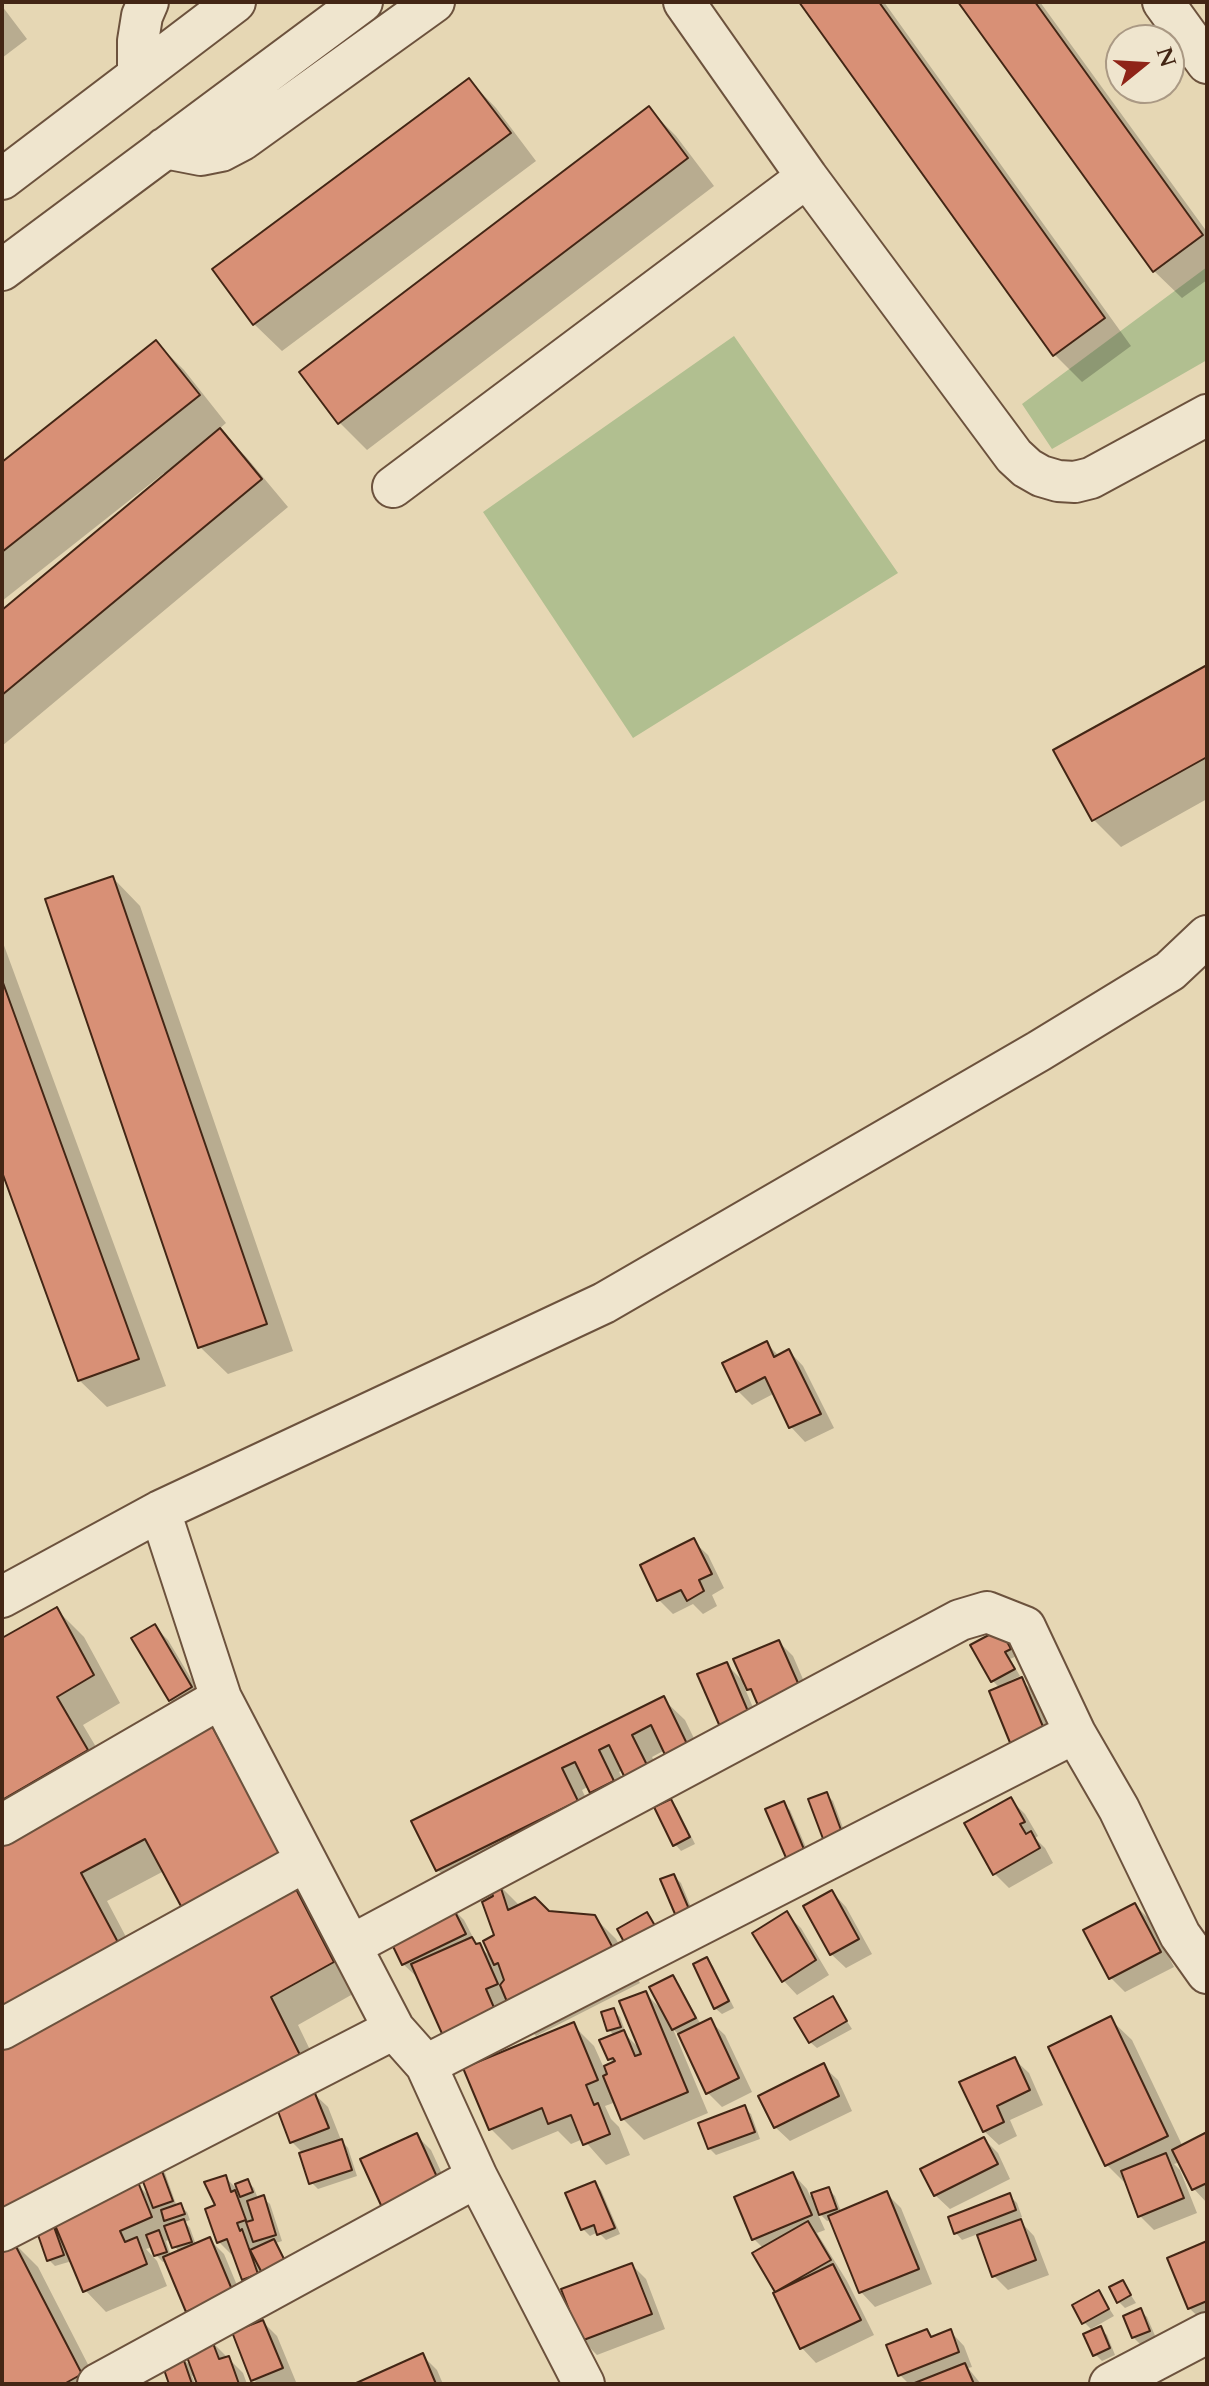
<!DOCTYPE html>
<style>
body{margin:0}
#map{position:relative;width:1209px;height:2386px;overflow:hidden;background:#e6d7b4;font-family:Cardo,serif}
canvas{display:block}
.frame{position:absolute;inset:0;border:4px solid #432615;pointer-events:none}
.north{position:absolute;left:1105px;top:24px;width:80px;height:80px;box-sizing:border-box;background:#efe5ce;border:2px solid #aa9984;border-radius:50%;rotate:72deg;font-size:22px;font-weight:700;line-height:32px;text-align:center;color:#432615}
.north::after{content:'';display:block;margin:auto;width:28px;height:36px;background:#8f2418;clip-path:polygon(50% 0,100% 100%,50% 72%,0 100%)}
</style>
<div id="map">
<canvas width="1209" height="2386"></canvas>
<div class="frame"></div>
<div class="north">N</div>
</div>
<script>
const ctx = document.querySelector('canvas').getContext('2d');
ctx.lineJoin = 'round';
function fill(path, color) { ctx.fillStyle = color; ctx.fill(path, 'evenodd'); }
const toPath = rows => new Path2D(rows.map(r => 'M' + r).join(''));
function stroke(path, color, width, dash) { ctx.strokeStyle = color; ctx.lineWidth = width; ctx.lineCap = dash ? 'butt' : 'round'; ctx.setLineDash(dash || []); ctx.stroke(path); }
const green = toPath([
 [1207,267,1207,360,1052,449,1022,404],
 [734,336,898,573,633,738,483,512]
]);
const shadow = toPath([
 [802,2,884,2,1131,346,1082,382,1055,355],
 [960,2,1040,2,1207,232,1207,280,1182,298,1154,271],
 [2,6,27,39,2,58],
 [469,80,496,108,536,161,282,351,254,324],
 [649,109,676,136,714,186,367,450,340,423,301,373],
 [156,342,184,370,226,423,219,429,247,458,288,507,2,746,2,613,166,476,164,473,2,601,2,465],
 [1207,667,1207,799,1121,847,1094,820],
 [113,878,140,906,293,1351,228,1374,200,1347],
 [2,940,166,1386,107,1407,79,1380,2,1167],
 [766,1343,779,1356,789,1351,803,1366,834,1428,805,1442,791,1427,775,1393,752,1405,737,1390],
 [693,1541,708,1555,724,1588,712,1595,717,1606,703,1614,693,1604,673,1614,659,1600,643,1566],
 [57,1610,84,1637,120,1703,83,1725,115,1779,212,1728,239,1756,294,1890,323,1919,360,1990,298,2025,326,2083,311,2091,328,2107,341,2140,348,2148,357,2176,318,2189,311,2182,304,2154,292,2142,279,2108,161,2169,165,2173,177,2207,180,2206,187,2212,190,2220,185,2222,190,2228,196,2245,210,2240,224,2254,246,2307,202,2326,188,2311,167,2261,163,2262,156,2255,153,2247,146,2249,157,2261,167,2286,106,2312,85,2290,72,2261,55,2266,48,2259,39,2232,15,2244,38,2267,98,2384,2,2384,2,1640],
 [164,1871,212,1935,144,1971,107,1901],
 [144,2177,151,2198,135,2182],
 [57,2223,63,2239,53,2229,43,2230],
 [171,2239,179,2253,171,2256,166,2241],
 [154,1626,168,1640,205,1702,185,1714,170,1700],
 [1006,1638,1017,1656,1010,1659,1020,1676,1010,1681,1012,1684,1021,1680,1036,1694,1060,1751,993,1681],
 [779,1642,793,1656,815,1707,757,1697,743,1684,763,1731,737,1742,726,1664,746,1684],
 [663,1699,685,1720,709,1769,665,1750,652,1757,668,1789,623,1770,619,1772,634,1803,613,1813,589,1786,582,1790,598,1823,459,1891,438,1870,414,1822],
 [826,1794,833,1801,849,1844,811,1800],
 [1011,1800,1025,1814,1038,1836,1035,1838,1045,1848,1053,1863,1009,1888,995,1874,967,1824],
 [671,1801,677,1808,695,1844,681,1851,675,1844],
 [783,1804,790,1810,814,1866,768,1810],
 [674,1876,681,1883,700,1929,683,1927],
 [499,1885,520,1906,549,1913,594,1917,616,1939,640,1983,536,2036,515,2015,508,2000,499,2004,514,2038,418,1978,403,1964,450,1906,464,1920,476,1943,492,1958,496,1935,495,1897],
 [832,1892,846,1907,872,1954,846,1968,831,1954,806,1907],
 [1135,1905,1149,1919,1174,1967,1125,1992,1111,1978],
 [786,1914,801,1928,829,1975,797,1995,783,1980],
 [707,1959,713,1966,734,2008,722,2014,715,2008],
 [673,1977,679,1984,701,2025,710,2021,725,2035,752,2092,722,2107,708,2093,680,2036,673,2029,708,2113,644,2140,623,2119,616,2102,605,2106,611,2119,619,2127,630,2155,606,2165,583,2139,571,2144,558,2131,512,2150,491,2129,573,2025,594,2046,604,2068,614,2064,610,2059,615,2036,609,2030,613,2010,620,2017,627,2036,641,2050,645,1993,662,2010],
 [832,1998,852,2029,817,2048,810,2042],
 [1110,2019,1132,2040,1183,2147,1207,2135,1207,2203,1194,2189,1180,2162,1174,2164,1180,2170,1197,2213,1154,2230,1140,2216,1129,2187,1107,2165,1050,2048],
 [1014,2059,1029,2073,1043,2105,1010,2120,1017,2136,999,2145,984,2131],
 [823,2066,838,2080,852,2111,790,2141,775,2127],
 [744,2108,751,2114,760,2139,716,2155,709,2148],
 [417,2136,431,2150,455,2202,401,2227],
 [984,2139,998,2153,1010,2179,950,2209,935,2195],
 [793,2174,807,2189,810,2196,828,2189,835,2196,841,2212,887,2194,901,2208,932,2284,875,2307,861,2292,832,2220,827,2221,816,2210,825,2230,817,2233,847,2281,874,2335,816,2363,802,2348,755,2254,764,2249,754,2239],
 [225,2177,239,2191,248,2182,254,2188,258,2199,263,2198,270,2204,282,2241,276,2243,290,2268,258,2293,244,2279,235,2255,233,2256,219,2242,218,2206],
 [594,2183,601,2190,620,2234,606,2240,598,2232,590,2236,583,2229],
 [1010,2196,1017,2203,1022,2217,1018,2219,1034,2236,1049,2275,1008,2290,994,2276,978,2234,962,2240,956,2233],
 [1207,2243,1207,2321,1204,2322,1189,2308],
 [632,2265,646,2279,665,2329,597,2355,582,2340],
 [1123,2283,1136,2303,1125,2308,1118,2301],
 [1099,2293,1114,2316,1091,2329,1084,2322],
 [1141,2311,1147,2317,1156,2338,1140,2344,1133,2337],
 [263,2322,277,2336,296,2382,258,2384,253,2379],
 [1100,2329,1107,2335,1115,2355,1102,2361,1095,2354],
 [927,2331,934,2338,950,2331,964,2346,972,2367,968,2368,981,2384,909,2384,900,2375],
 [211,2341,243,2373,247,2384,199,2384,196,2375,192,2376,195,2384,171,2384,181,2357,194,2369],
 [423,2356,437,2370,443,2384,359,2384]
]);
const building = toPath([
 [799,2,879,2,1105,318,1053,356,799,2],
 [958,2,1035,2,1203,235,1153,272,958,2],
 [469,78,511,133,253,325,212,269,469,78],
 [649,106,688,158,338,424,299,372,649,106],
 [156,340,200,395,2,552,2,462,156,340],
 [220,428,262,479,2,695,2,610,220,428],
 [1207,665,1207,757,1092,821,1053,750,1207,665],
 [113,876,267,1324,198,1348,45,899,113,876],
 [2,980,139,1359,78,1381,2,1172,2,980],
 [767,1341,774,1357,789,1349,821,1414,789,1428,765,1377,736,1392,722,1363,767,1341],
 [694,1538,712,1574,699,1580,704,1591,687,1601,681,1590,657,1601,640,1565,694,1538],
 [57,1607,94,1675,57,1697,88,1750,2,1800,2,1638,57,1607],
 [155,1624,192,1687,169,1701,131,1638,155,1624],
 [1000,1629,1011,1649,1005,1652,1015,1669,991,1682,970,1645,1000,1629],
 [779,1640,802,1692,760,1710,751,1689,747,1690,733,1659,779,1640],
 [727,1662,750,1716,721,1729,697,1674,727,1662],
 [1022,1677,1047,1736,1013,1750,989,1691,1022,1677],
 [664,1696,689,1748,667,1759,651,1725,632,1735,648,1767,625,1778,609,1745,599,1750,614,1781,590,1793,575,1762,562,1768,578,1801,436,1871,411,1821,664,1696],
 [212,1726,281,1855,182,1908,145,1839,81,1873,121,1948,2,2011,2,1837,212,1726],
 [827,1792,844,1838,825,1844,808,1799,827,1792],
 [1011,1797,1025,1822,1020,1824,1026,1834,1031,1831,1040,1848,993,1875,964,1823,1011,1797],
 [671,1799,690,1837,673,1846,654,1807,671,1799],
 [784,1801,808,1859,790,1867,765,1809,784,1801],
 [674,1874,695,1923,681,1928,660,1879,674,1874],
 [499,1882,508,1910,535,1897,549,1911,595,1915,620,1961,513,2016,500,1985,504,1980,498,1963,494,1965,483,1941,494,1935,482,1902,493,1896,489,1887,499,1882],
 [296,1889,334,1962,271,1997,300,2055,2,2210,2,2044,296,1889],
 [832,1890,859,1939,830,1955,803,1906,832,1890],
 [1135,1903,1161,1952,1109,1979,1083,1930,1135,1903],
 [451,1904,466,1934,402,1965,387,1934,451,1904],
 [787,1911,816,1960,782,1982,752,1933,787,1911],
 [647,1912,661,1936,630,1953,617,1929,647,1912],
 [472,1937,476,1944,480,1943,498,1984,486,1989,501,2024,448,2047,411,1964,472,1937],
 [707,1957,729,2001,714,2009,693,1964,707,1957],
 [673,1975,696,2018,672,2030,649,1987,673,1975],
 [646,1991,688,2092,621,2120,603,2076,607,2074,604,2066,615,2061,613,2058,608,2060,599,2040,624,2030,635,2056,641,2054,619,2001,646,1991],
 [833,1996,847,2021,809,2043,794,2018,833,1996],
 [614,2008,621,2027,607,2031,601,2012,614,2008],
 [1111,2016,1168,2136,1105,2166,1048,2047,1111,2016],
 [711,2018,739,2078,706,2094,678,2034,711,2018],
 [574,2022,598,2080,586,2085,594,2105,598,2103,610,2134,583,2145,571,2115,548,2124,542,2108,489,2130,463,2068,574,2022],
 [1015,2057,1030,2090,997,2106,1004,2122,983,2132,959,2082,1015,2057],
 [824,2063,839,2096,774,2128,758,2096,824,2063],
 [314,2091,329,2128,290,2143,276,2106,314,2091],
 [745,2105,755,2132,708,2149,698,2123,745,2105],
 [1207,2132,1207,2183,1192,2190,1172,2150,1207,2132],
 [417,2133,442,2188,385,2214,360,2159,417,2133],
 [984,2137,998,2164,934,2196,920,2169,984,2137],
 [342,2139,352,2170,309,2184,299,2153,342,2139],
 [1166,2153,1184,2198,1138,2217,1121,2171,1166,2153],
 [159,2163,173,2201,153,2208,139,2171,159,2163],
 [793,2172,812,2215,752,2240,734,2197,793,2172],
 [226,2175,231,2192,235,2190,246,2220,237,2223,240,2231,242,2229,258,2274,242,2280,227,2239,217,2243,205,2209,215,2205,204,2182,226,2175],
 [248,2179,253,2192,240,2197,235,2184,248,2179],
 [595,2181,615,2228,597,2235,594,2225,581,2230,565,2193,595,2181],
 [138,2182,152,2217,120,2231,125,2242,137,2237,147,2264,83,2292,52,2218,138,2182],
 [829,2187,837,2209,819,2215,811,2193,829,2187],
 [887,2191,919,2269,859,2293,828,2216,887,2191],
 [1010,2193,1016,2210,954,2234,948,2217,1010,2193],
 [264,2195,276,2235,253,2242,246,2222,253,2220,247,2201,264,2195],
 [181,2203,185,2214,164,2221,161,2210,181,2203],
 [184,2219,192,2242,172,2248,164,2226,184,2219],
 [1021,2219,1036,2260,992,2277,977,2235,1021,2219],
 [808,2221,831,2260,775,2292,752,2253,808,2221],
 [54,2227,64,2255,47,2261,37,2232,54,2227],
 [159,2230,167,2252,154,2256,146,2235,159,2230],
 [11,2237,82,2374,64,2384,2,2384,2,2242,11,2237],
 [210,2237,233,2292,186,2312,163,2257,210,2237],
 [274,2239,285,2261,262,2273,250,2250,274,2239],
 [1207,2241,1207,2301,1188,2309,1167,2258,1207,2241],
 [632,2263,652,2314,581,2341,561,2289,632,2263],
 [833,2264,861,2320,800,2349,773,2293,833,2264],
 [1123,2280,1131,2295,1117,2303,1109,2287,1123,2280],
 [1099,2290,1109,2309,1082,2324,1072,2305,1099,2290],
 [1141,2308,1150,2331,1132,2338,1123,2316,1141,2308],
 [263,2320,283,2368,251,2381,232,2332,263,2320],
 [1101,2326,1110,2348,1093,2356,1083,2334,1101,2326],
 [927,2329,931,2337,951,2329,959,2352,898,2376,886,2345,927,2329],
 [211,2338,219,2359,229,2356,239,2384,197,2384,184,2349,211,2338],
 [423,2353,436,2384,354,2384,423,2353],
 [182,2355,192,2384,169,2384,161,2361,182,2355],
 [965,2363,974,2384,912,2384,965,2363]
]);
const minor = toPath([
 [684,2,807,177,1014,456,1027,468,1041,476,1058,481,1075,482,1091,478,1207,415],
 [1163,2,1207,63],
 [138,75,138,41,142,16,148,2],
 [165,148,201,155,221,151,242,140,434,2],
 [2,179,235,2],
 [2,270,362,2],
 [393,487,807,177],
 [160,1511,221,1698,394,2029,426,2065,477,2177,584,2384],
 [2,1597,160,1511,604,1303,1039,1051,1170,971,1207,936],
 [2,1825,221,1698],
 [352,1945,960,1620,987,1612,1025,1627,1075,1733,1119,1809,1180,1935,1207,1973],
 [2,2029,306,1861],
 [426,2065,1075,1733],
 [2,2231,394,2029],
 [98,2384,477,2177],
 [1110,2384,1207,2333]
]);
fill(green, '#b1bf90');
fill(shadow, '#0003');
fill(building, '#d89076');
stroke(building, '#432615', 2);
stroke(minor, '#6c523d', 44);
stroke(minor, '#efe5ce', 40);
</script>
